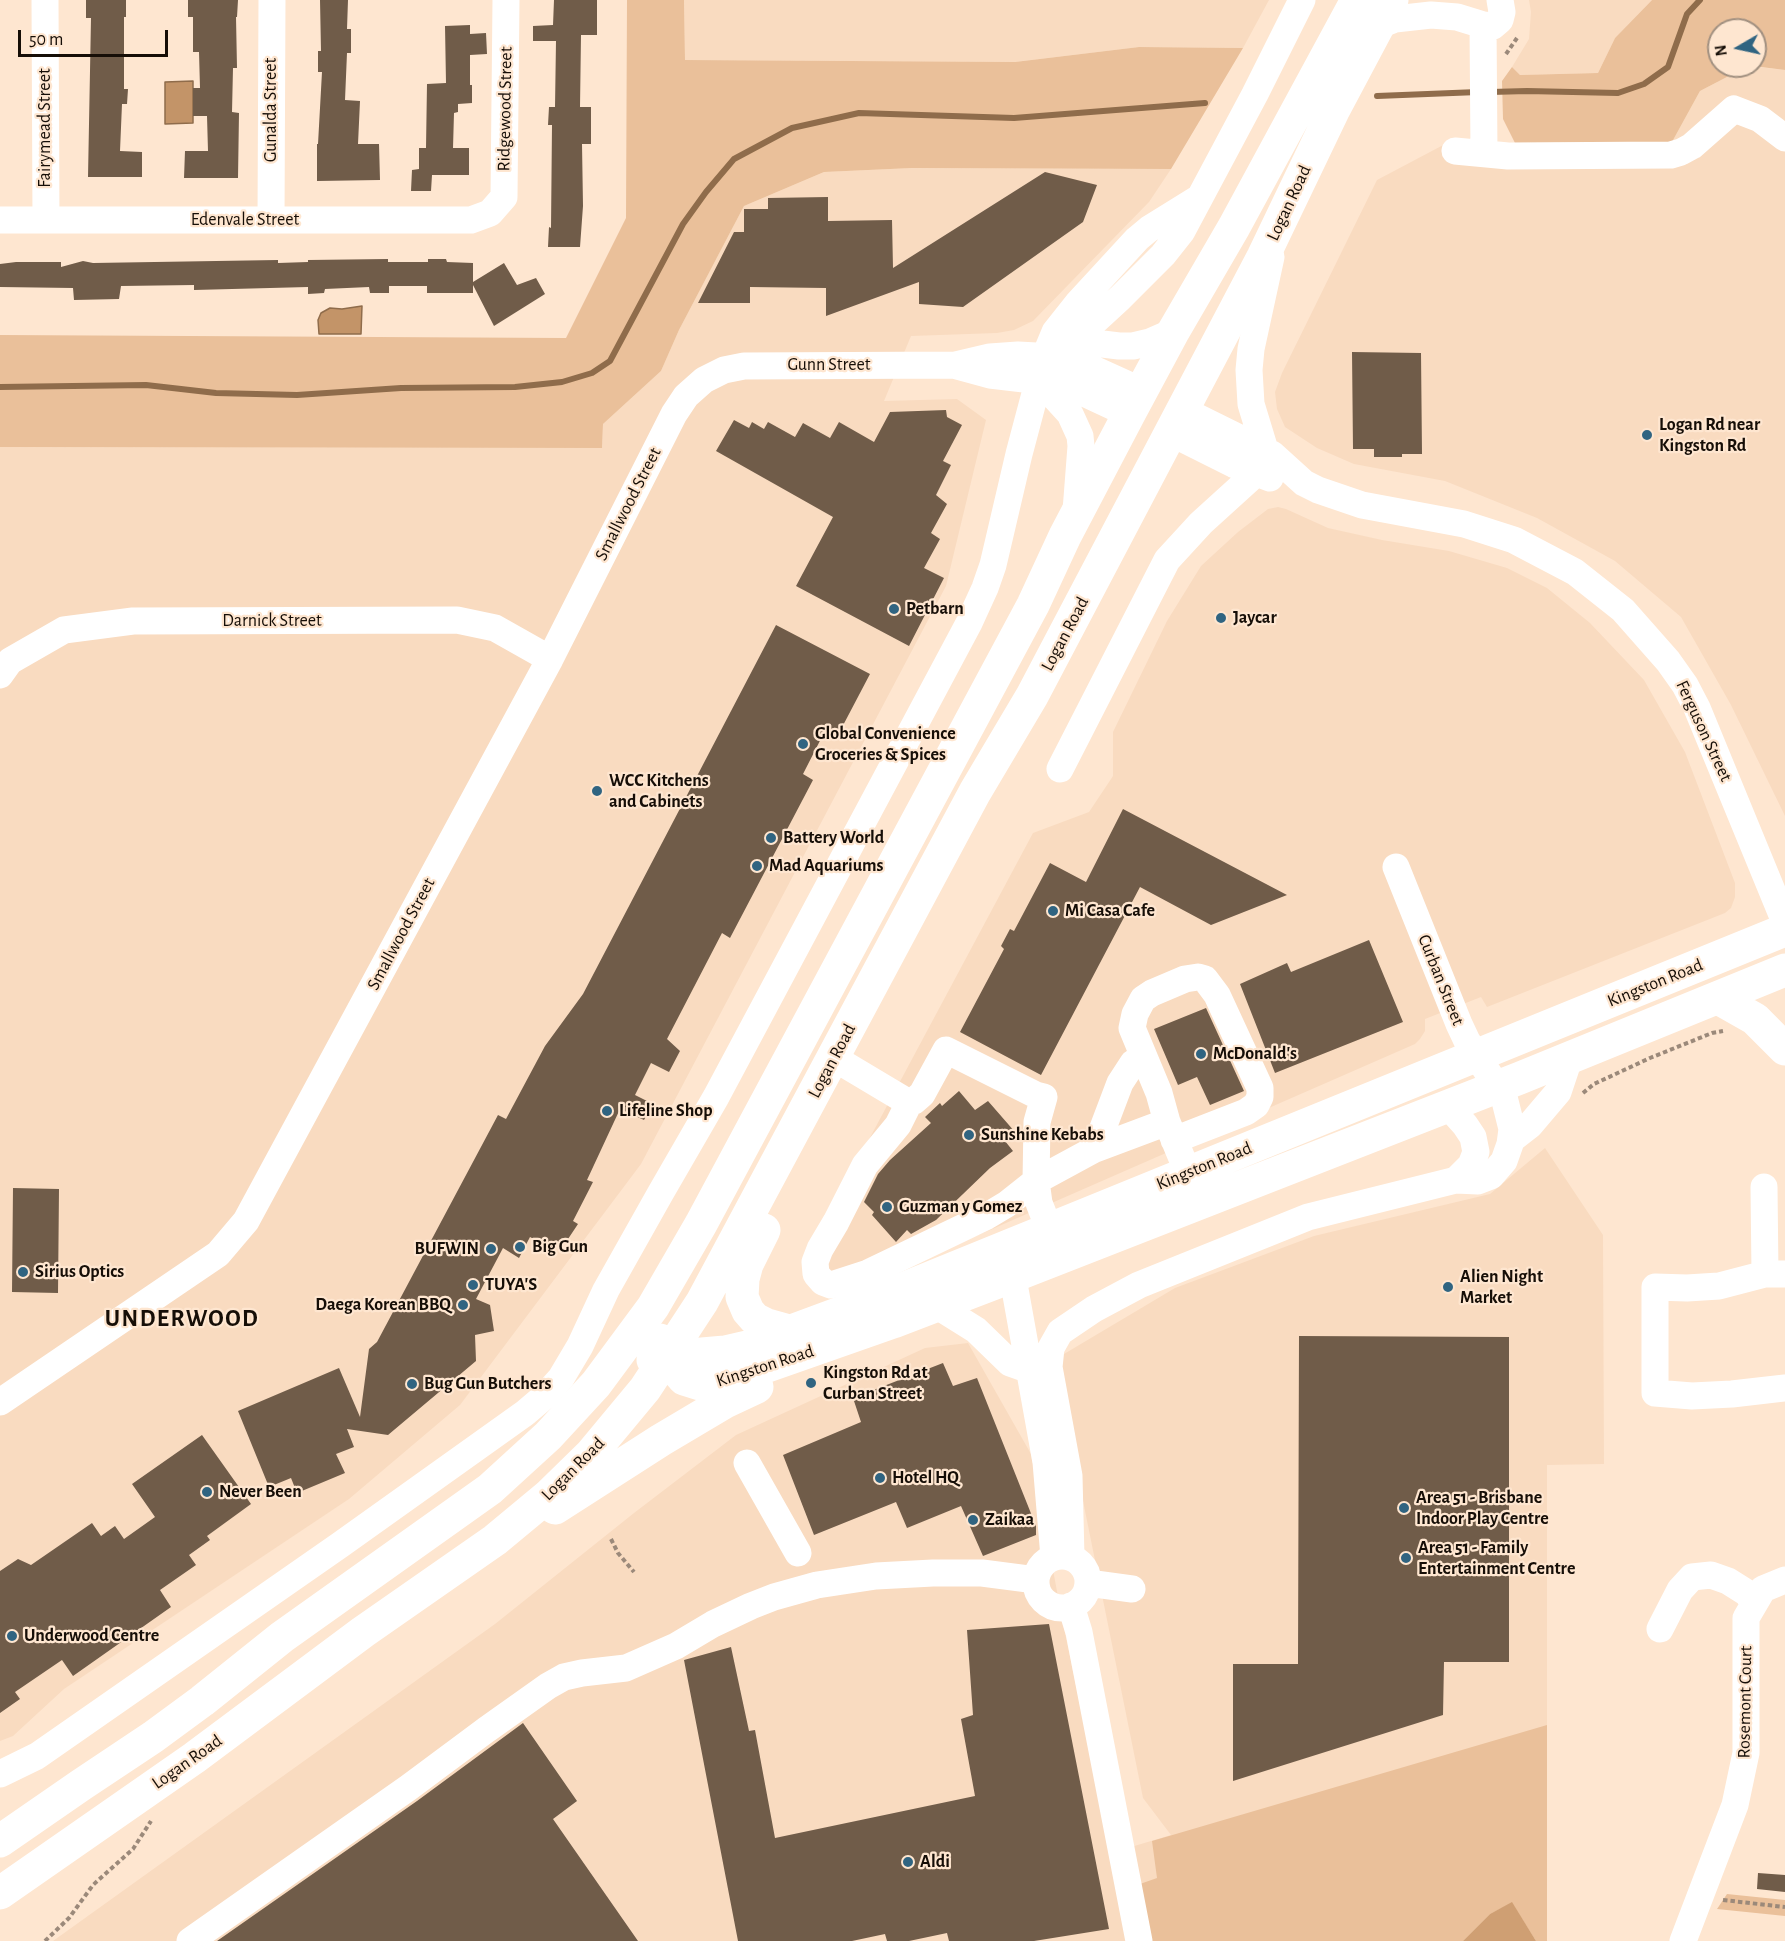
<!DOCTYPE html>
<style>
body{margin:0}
#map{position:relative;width:1785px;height:1941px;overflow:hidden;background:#fee6d0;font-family:"Alegreya Sans",sans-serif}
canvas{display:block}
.north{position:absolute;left:1707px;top:18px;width:60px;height:60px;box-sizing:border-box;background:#fee6d0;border:2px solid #a19080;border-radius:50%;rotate:261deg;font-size:16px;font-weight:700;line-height:24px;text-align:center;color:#160e07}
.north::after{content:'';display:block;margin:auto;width:21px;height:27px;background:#306481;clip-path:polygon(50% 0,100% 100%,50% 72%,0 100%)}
.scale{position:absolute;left:18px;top:30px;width:150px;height:27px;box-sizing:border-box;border:3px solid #160e07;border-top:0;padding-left:8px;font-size:18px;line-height:21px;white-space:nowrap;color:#160e07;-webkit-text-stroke:4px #fee6d0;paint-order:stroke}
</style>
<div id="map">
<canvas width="1785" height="1941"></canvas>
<div class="north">N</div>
<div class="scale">50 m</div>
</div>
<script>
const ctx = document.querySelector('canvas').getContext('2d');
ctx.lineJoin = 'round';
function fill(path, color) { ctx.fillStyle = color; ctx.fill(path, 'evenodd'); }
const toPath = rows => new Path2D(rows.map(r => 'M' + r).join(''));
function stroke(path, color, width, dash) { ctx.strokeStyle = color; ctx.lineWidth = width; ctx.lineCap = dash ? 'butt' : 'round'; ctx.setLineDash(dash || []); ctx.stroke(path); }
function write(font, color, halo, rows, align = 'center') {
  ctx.font = font + ' "Alegreya Sans",sans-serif'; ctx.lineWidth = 4.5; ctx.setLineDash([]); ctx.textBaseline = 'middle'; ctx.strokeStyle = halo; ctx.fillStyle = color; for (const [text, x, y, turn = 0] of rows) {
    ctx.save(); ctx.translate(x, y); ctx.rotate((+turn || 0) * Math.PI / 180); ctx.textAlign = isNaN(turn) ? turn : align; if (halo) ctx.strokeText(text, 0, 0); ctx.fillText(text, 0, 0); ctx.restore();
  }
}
const built = toPath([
 [684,0,1269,0,1243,48,1139,47,1015,62,685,60],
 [1529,0,1652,0,1615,38,1598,73,1520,75,1512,67,1529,39,1531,12],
 [1748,66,1785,70,1785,816,1731,705,1681,617,1615,561,1537,518,1445,481,1354,464,1317,448,1285,427,1277,409,1275,392,1282,373,1377,180,1447,143,1672,142,1700,91],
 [912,168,1171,169,1149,202,1033,321,1014,330,997,333,911,336,884,401,957,399,986,420,946,586,641,1164,460,1405,349,1499,64,1689,13,1736,0,1741,0,447,602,448,603,424,661,371,679,330,744,206,824,172],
 [1278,507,1286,509,1328,528,1382,540,1449,551,1507,568,1547,588,1590,623,1644,680,1685,752,1735,883,1735,897,1731,908,1725,913,1487,1007,1481,997,1425,1019,1425,1031,1420,1039,1415,1044,846,1293,805,1259,1033,833,1089,812,1113,776,1113,732,1167,621,1201,566,1238,532,1268,509],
 [1545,1148,1603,1235,1604,1464,1547,1465,1547,1941,53,1941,495,1624,634,1513,736,1435,925,1348,968,1343,1031,1454,1064,1628,1111,1853,1171,1835,1143,1798,1059,1382,1059,1357,1175,1288,1314,1236,1490,1194]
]);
const green = toPath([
 [627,0,684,0,685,60,1015,62,1139,47,1243,48,1171,169,912,168,824,172,744,206,679,330,661,371,603,424,602,448,0,447,0,335,566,338,626,218],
 [1652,0,1785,0,1785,70,1753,66,1755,66,1755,30,1719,30,1719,66,1748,66,1700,91,1672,142,1515,143,1503,119,1502,81,1512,67,1520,75,1598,73,1615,38],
 [1547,1725,1547,1941,1536,1941,1512,1903,1490,1914,1463,1941,1150,1941,1140,1884,1157,1878,1152,1841],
 [1727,1894,1785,1900,1785,1916,1717,1909]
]);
const forest = toPath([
 [1512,1902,1536,1941,1463,1941,1490,1914]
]);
const water = toPath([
 [193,81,193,123,165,124,165,82,193,81],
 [362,306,361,334,319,334,318,320,321,313,330,308,342,309,362,306]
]);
const stream = toPath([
 [1491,92,1527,91,1618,93,1644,84,1668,67,1687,14,1700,0],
 [1377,96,1478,92],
 [0,387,146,385,216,393,297,395,401,388,515,387,562,382,592,373,610,361,683,224,706,192,734,159,792,128,859,113,1014,118,1205,103]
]);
const building = toPath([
 [86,0,126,0,126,17,124,17,124,89,128,89,127,104,122,104,120,151,142,152,142,177,88,177,91,18,86,18],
 [188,0,238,0,237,17,236,17,237,68,233,68,232,112,239,113,238,178,184,178,185,151,208,151,207,116,193,116,193,88,200,88,199,52,193,52,193,17,188,17],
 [320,0,348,0,347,29,351,29,351,53,347,53,345,100,360,101,358,144,379,144,380,180,317,181,317,144,318,144,322,72,318,72,318,51,321,51],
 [554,0,597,0,597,35,581,35,580,107,591,107,591,144,582,144,583,206,580,247,548,247,549,227,551,228,552,125,548,125,549,107,555,107,556,41,533,41,533,26,553,25],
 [470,25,470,34,486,33,487,54,470,55,470,85,472,85,472,103,458,104,458,112,454,113,453,148,469,148,469,175,432,175,431,191,411,191,412,170,419,169,419,148,426,148,427,84,446,83,445,26],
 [1045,172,1097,185,1083,222,963,307,919,304,919,282,826,316,826,288,750,287,750,303,698,303,734,232,744,232,744,209,768,209,768,198,828,197,828,221,892,220,893,268],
 [388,259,388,262,428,262,428,259,446,259,447,262,473,263,473,282,504,263,517,285,536,278,545,294,494,326,473,285,473,293,427,293,427,286,389,286,389,293,370,293,369,287,325,289,324,293,308,294,308,287,194,290,194,285,121,286,119,299,74,300,73,288,0,287,0,264,16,262,61,262,61,267,83,261,93,263,278,260,278,263,308,262,308,260],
 [1352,352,1421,353,1422,454,1402,454,1402,457,1374,457,1374,449,1353,449],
 [946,410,947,417,962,425,943,461,951,465,936,495,947,504,931,533,940,539,924,568,944,578,909,646,796,586,833,517,716,451,734,420,749,428,752,422,764,429,768,422,795,437,803,423,830,438,839,422,874,442,890,412],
 [776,625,870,674,839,733,827,727,803,774,813,780,730,938,722,933,667,1039,680,1051,669,1072,651,1063,635,1095,653,1104,644,1120,620,1109,587,1180,593,1182,573,1221,578,1224,566,1242,549,1247,530,1237,519,1258,503,1248,476,1299,490,1305,494,1331,475,1335,476,1361,388,1435,347,1429,354,1447,336,1454,345,1473,297,1493,291,1478,269,1487,238,1411,339,1368,360,1417,369,1349,377,1342,498,1115,506,1119,545,1046,583,994],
 [1123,809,1287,895,1211,925,1140,887,1041,1075,960,1032,1004,949,1001,946,1010,929,1014,931,1050,863,1086,882],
 [1369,940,1403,1022,1275,1073,1240,984,1287,963,1291,972],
 [1206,1008,1244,1091,1210,1105,1197,1077,1178,1085,1154,1029],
 [959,1091,975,1110,988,1101,1015,1132,1005,1141,1013,1151,990,1168,936,1220,911,1234,907,1230,896,1242,872,1215,874,1212,864,1202,878,1174,890,1160,931,1123,925,1117,940,1103,942,1106],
 [13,1188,59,1189,58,1293,12,1292],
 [1299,1336,1509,1337,1509,1662,1444,1662,1443,1715,1233,1781,1233,1664,1298,1664],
 [943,1363,953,1386,977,1378,1036,1526,1036,1535,983,1556,961,1506,907,1528,896,1502,814,1535,783,1455,861,1422,853,1398],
 [202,1435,251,1504,207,1536,210,1540,189,1555,196,1565,160,1590,171,1607,73,1676,62,1660,15,1692,20,1699,0,1713,0,1571,18,1559,31,1565,92,1523,101,1536,115,1526,124,1539,155,1517,132,1484],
 [1049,1624,1109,1929,1034,1941,949,1941,947,1933,909,1941,887,1941,885,1934,852,1941,738,1941,684,1660,731,1647,749,1731,755,1730,775,1838,975,1796,961,1719,973,1715,967,1630],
 [523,1723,577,1801,553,1819,638,1941,217,1941,417,1801],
 [1758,1873,1785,1875,1785,1892,1757,1889]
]);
const path = toPath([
 [1506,54,1517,38],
 [1583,1093,1594,1084,1650,1058,1712,1033,1723,1031],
 [611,1539,618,1553,634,1572],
 [1723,1900,1785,1907],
 [45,1941,69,1918,93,1885,133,1849,151,1821]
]);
const minor = toPath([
 [45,0,46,220],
 [1379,25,1395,19,1431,15,1457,17,1483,25,1493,26,1500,20,1502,12,1500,0],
 [1483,25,1484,153],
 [1455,151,1508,156,1671,155,1681,152,1692,146,1734,109,1760,119,1785,138],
 [0,220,471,220,490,213,504,197,506,0],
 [271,220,272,0],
 [1078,341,1119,346,1133,346,1150,342,1173,332],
 [957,366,990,375,1058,383,1071,387,1129,414],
 [1051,369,1095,321,1120,298,1163,255,1182,231,1255,94,1302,0],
 [1039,380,1070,414,1080,436,1081,446,1076,511],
 [1183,410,1272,454,1304,483,1318,490,1362,505,1464,524,1514,540,1575,572,1623,610,1668,661,1685,685,1697,708,1785,922],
 [1171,433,1233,464,1270,478],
 [0,675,10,661,64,630,133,621,457,620,495,628,550,659],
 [1060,769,1167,560,1201,523,1255,474,1265,450,1251,404,1249,370,1251,349,1271,257],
 [834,1058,906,1101,914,1101,922,1094,946,1050,1036,1095,1044,1097,1037,1122,1036,1181,1007,1204,987,1216,868,1273,831,1285,823,1282,816,1274,815,1262,820,1249,836,1222,865,1165,898,1125,910,1101],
 [1448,1106,1465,1125,1473,1137,1476,1152,1471,1165,1456,1180],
 [1512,1139,1530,1125,1558,1092,1569,1059],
 [1174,1140,1246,1112,1256,1105,1260,1097,1260,1088,1217,995,1205,979,1198,977,1185,979,1152,993,1143,999,1135,1014,1132,1028,1159,1093,1167,1122,1188,1173],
 [1095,1149,1120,1083,1133,1063,1143,1057],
 [1764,1187,1765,1274],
 [1050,1231,1039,1203,1036,1181,1095,1149,1167,1122],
 [1009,1256,1046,1462,1054,1557],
 [1785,1274,1765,1274,1719,1286,1687,1288,1655,1287,1655,1393,1692,1396,1732,1394,1785,1388],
 [936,1305,976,1330,1010,1363,1030,1370],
 [0,1402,218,1254,246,1221,550,659,674,414,686,396,704,380,724,370,744,366,956,365,990,357,1018,355,1055,357,1078,362,1142,391],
 [747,1463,798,1553],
 '1036 1582a26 26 0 1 1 52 0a26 26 0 1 1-52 0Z',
 [1071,1557,1069,1476,1049,1367,1051,1348,1060,1332,1094,1309,1139,1285,1308,1217,1456,1180,1478,1181,1491,1176,1504,1161,1510,1144,1512,1129,1504,1097,1467,1041,1459,1024,1396,867],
 [1088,1583,1132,1589],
 [1071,1606,1079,1632,1139,1941],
 [1660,1629,1680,1590,1692,1577,1711,1575,1728,1581,1747,1593,1754,1603],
 [0,1774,37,1756,340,1545,525,1413,545,1396,561,1378,580,1346,606,1290,660,1194,716,1097,969,623,985,588,993,565,1019,454,1045,356,1055,332,1078,303,1137,239,1149,229,1199,198],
 [190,1941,408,1788,486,1730,548,1686,564,1677,582,1673,626,1668,676,1646,713,1624,751,1606,774,1597,817,1585,876,1576,933,1573,982,1573,1036,1580],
 [1683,1941,1735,1805,1746,1753,1746,1618,1763,1589,1785,1580]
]);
const major = toPath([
 [1718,998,1755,1019,1785,1049],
 [764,1230,747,1264,743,1279,742,1297,748,1311,755,1319,767,1325,792,1332],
 [660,1340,672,1365,684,1379,700,1384,722,1382,893,1322,1013,1276,1520,1078,1785,970],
 [653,1360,668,1357,725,1352,751,1346,878,1299,1785,930],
 [555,1508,661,1440,725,1402,757,1387],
 [0,1841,81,1785,153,1737,202,1701,282,1637,490,1489,548,1436,596,1384,653,1307,701,1224,1033,605,1065,536,1129,414,1173,332,1234,227,1357,0],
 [0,1893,194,1758,363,1632,495,1540,548,1496,591,1454,645,1389,702,1302,975,792,1032,696,1263,257,1333,111,1392,0]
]);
const markers = [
 [1647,435,6,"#306481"],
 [894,609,6,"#306481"],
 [1221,618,6,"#306481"],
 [803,744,6,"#306481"],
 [597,791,6,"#306481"],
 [771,838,6,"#306481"],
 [757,866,6,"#306481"],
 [1053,911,6,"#306481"],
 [1201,1054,6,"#306481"],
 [607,1111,6,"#306481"],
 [969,1135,6,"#306481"],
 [887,1207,6,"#306481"],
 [520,1247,6,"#306481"],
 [491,1249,6,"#306481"],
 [23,1272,6,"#306481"],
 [473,1285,6,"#306481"],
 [1448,1287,6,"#306481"],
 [463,1305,6,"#306481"],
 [811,1383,6,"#306481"],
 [412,1384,6,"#306481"],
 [880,1478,6,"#306481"],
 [207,1492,6,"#306481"],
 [1404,1508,6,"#306481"],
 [973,1520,6,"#306481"],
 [1406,1558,6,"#306481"],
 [12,1636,6,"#306481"],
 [908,1862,6,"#306481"]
];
const streetNames = [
 ["Ridgewood Street",505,109,-89],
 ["Gunalda Street",271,110,-90],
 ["Fairymead Street",45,128,-90],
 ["Logan Road",1289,203,-65],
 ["Edenvale Street",245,220],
 ["Gunn Street",829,365],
 ["Smallwood Street",628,504,-63],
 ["Darnick Street",272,621],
 ["Logan Road",1065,634,-62],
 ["Ferguson Street",1704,731,65],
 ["Smallwood Street",401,934,-62],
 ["Curban Street",1441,980,68],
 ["Kingston Road",1655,983,-22],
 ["Logan Road",832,1061,-62],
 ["Kingston Road",1204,1166,-22],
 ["Kingston Road",765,1366,-18],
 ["Logan Road",573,1469,-45],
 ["Rosemont Court",1745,1702,-89],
 ["Logan Road",187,1762,-35]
];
const poiNames = [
 ["Logan Rd near",1659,425],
 ["Kingston Rd",1659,446],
 ["Petbarn",906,609],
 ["Jaycar",1233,618],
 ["Global Convenience",815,734],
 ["Groceries & Spices",815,755],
 ["WCC Kitchens",609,781],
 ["and Cabinets",609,802],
 ["Battery World",783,838],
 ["Mad Aquariums",769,866],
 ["Mi Casa Cafe",1065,911],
 ["McDonald's",1213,1054],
 ["Lifeline Shop",619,1111],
 ["Sunshine Kebabs",981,1135],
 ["Guzman y Gomez",899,1207],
 ["Big Gun",532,1247],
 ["BUFWIN",479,1249,"right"],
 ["Sirius Optics",35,1272],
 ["Alien Night",1460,1277],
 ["Market",1460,1298],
 ["TUYA'S",485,1285],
 ["Daega Korean BBQ",451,1305,"right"],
 ["Kingston Rd at",823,1373],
 ["Curban Street",823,1394],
 ["Bug Gun Butchers",424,1384],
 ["Hotel HQ",892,1478],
 ["Never Been",219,1492],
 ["Area 51 - Brisbane",1416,1498],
 ["Indoor Play Centre",1416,1519],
 ["Zaikaa",985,1520],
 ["Area 51 - Family",1418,1548],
 ["Entertainment Centre",1418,1569],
 ["Underwood Centre",24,1636],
 ["Aldi",920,1862]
];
const districtNames = [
 ["UNDERWOOD",182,1319]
];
fill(built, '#f9dbc0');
fill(green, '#eac09a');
fill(forest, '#cf9f73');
fill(water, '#c39468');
stroke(water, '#8f6c4b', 1.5);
stroke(stream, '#8f6c4b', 6);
fill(building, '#705c49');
stroke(path, '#9b897a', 4, [4.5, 3]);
stroke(minor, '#fff', 27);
stroke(major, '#fff', 33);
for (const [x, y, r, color] of markers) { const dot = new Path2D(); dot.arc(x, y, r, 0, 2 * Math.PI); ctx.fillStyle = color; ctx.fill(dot); stroke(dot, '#fee6d0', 2); }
write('18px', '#160e07', '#fee6d0', streetNames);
write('bold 18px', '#160e07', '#fee6d0', poiNames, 'left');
ctx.letterSpacing = '1.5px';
write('bold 24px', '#160e07', '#fee6d0', districtNames);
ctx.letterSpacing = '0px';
</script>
